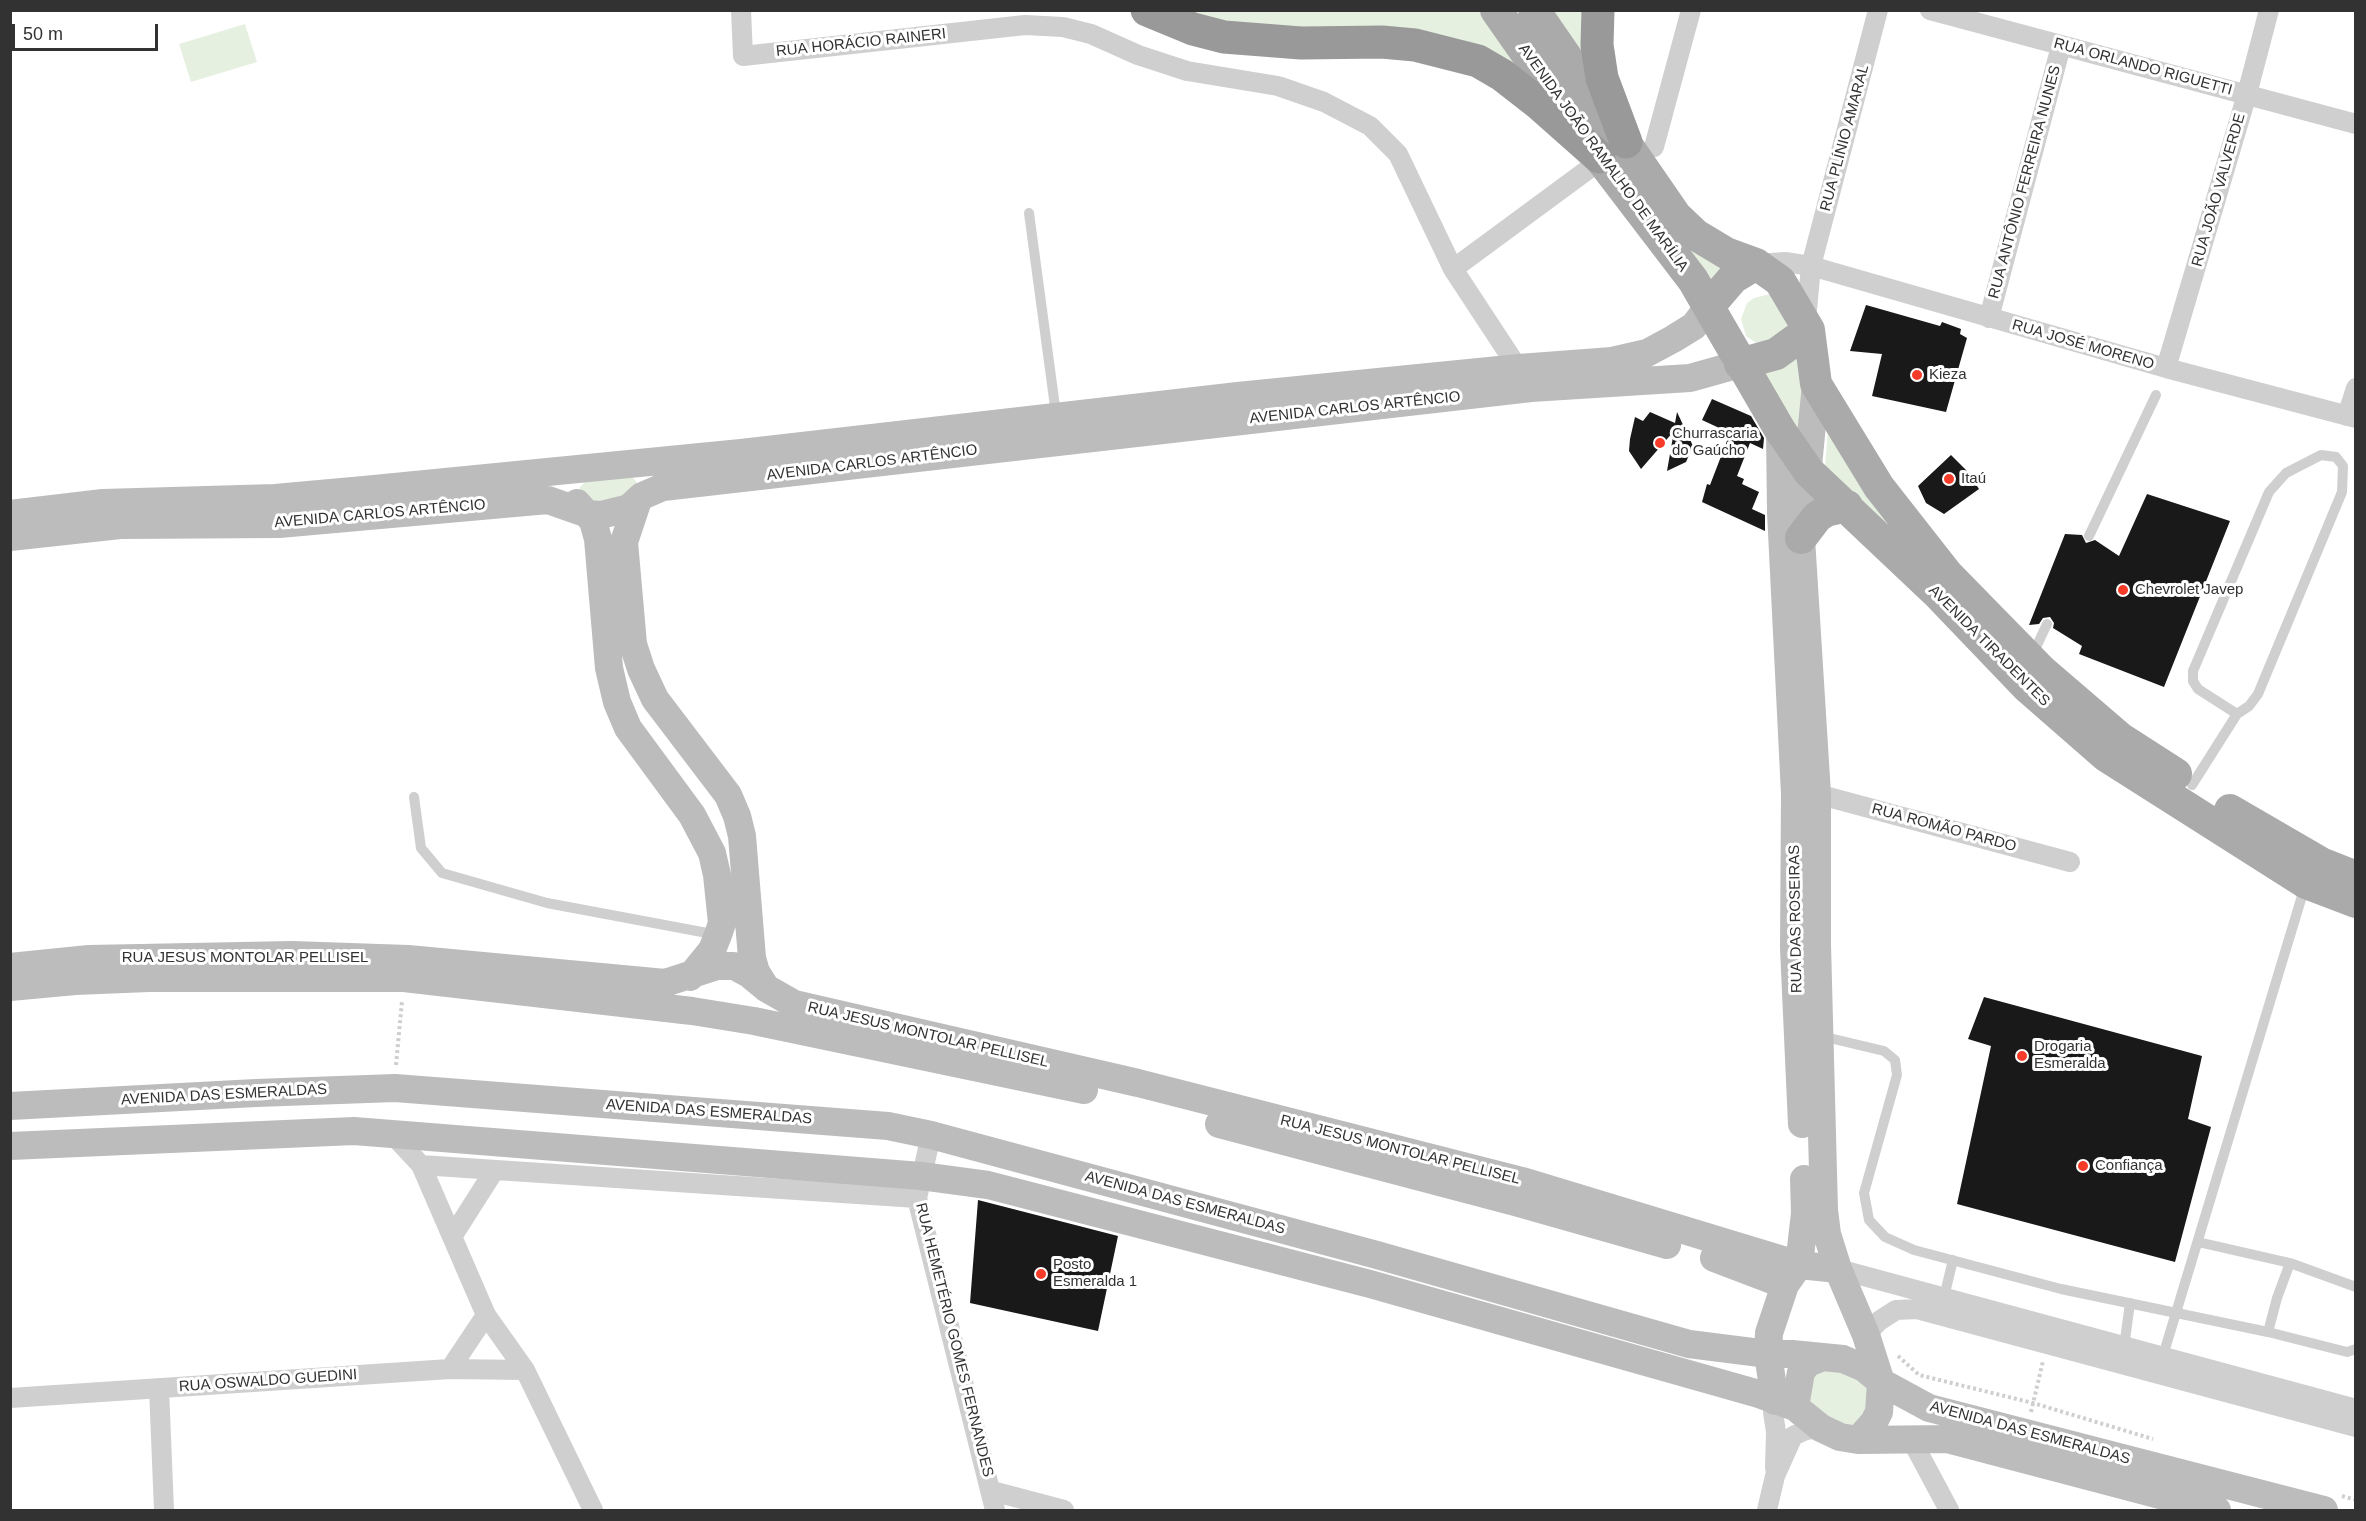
<!DOCTYPE html>
<meta charset="utf-8">
<style>
body{margin:0}
#map{position:relative;width:2366px;height:1521px;overflow:hidden;background:#fff;font-family:Helvetica,sans-serif}
canvas{display:block}
.frame{position:absolute;inset:0;border:12px solid #323232;pointer-events:none}
.scale{position:absolute;left:12px;top:24px;width:146px;height:27px;box-sizing:border-box;border:3px solid #323232;border-top:0;padding-left:8px;font-size:18px;line-height:21px;white-space:nowrap;color:#323232;-webkit-text-stroke:4px #fff;paint-order:stroke}
</style>
<div id="map">
<canvas width="2366" height="1521"></canvas>
<div class="frame"></div>
<div class="scale">50 m</div>
</div>
<script>
const ctx = document.querySelector('canvas').getContext('2d');
ctx.lineJoin = 'round';
function fill(path, color) { ctx.fillStyle = color; ctx.fill(path, 'evenodd'); }
const toPath = rows => new Path2D(rows.map(r => 'M' + r).join(''));
function stroke(path, color, width, dash) { ctx.strokeStyle = color; ctx.lineWidth = width; ctx.lineCap = dash ? 'butt' : 'round'; ctx.setLineDash(dash || []); ctx.stroke(path); }
function write(font, color, halo, rows, align = 'center') {
  ctx.font = font + ' Helvetica,sans-serif'; ctx.lineWidth = 6; ctx.setLineDash([]); ctx.textBaseline = 'middle'; ctx.strokeStyle = halo; ctx.fillStyle = color; for (const [text, x, y, turn = 0] of rows) {
    ctx.save(); ctx.translate(x, y); ctx.rotate((+turn || 0) * Math.PI / 180); ctx.textAlign = isNaN(turn) ? turn : align; if (halo) ctx.strokeText(text, 0, 0); ctx.fillText(text, 0, 0); ctx.restore();
  }
}
const green = toPath([
 [1164,11,1484,11,1556,112,1514,75,1273,35],
 [1546,11,1590,11,1596,82],
 [245,24,257,62,191,82,179,44],
 [1679,234,1736,265,1711,285],
 [1770,294,1793,323,1761,346,1746,336,1741,319,1747,303,1754,298],
 [1805,346,1805,440,1759,370],
 [1828,430,2146,771,1825,466],
 [632,477,636,481,639,491,602,509,580,492,580,487,587,480],
 [1828,1367,1864,1380,1871,1401,1857,1425,1839,1426,1807,1400,1809,1378]
]);
const building = toPath([
 [1866,305,1940,326,1942,322,1961,329,1960,334,1967,338,1946,412,1872,396,1882,354,1850,351],
 [1712,399,1751,416,1764,438,1763,449,1750,443,1737,476,1744,479,1742,484,1759,492,1752,509,1765,515,1765,531,1702,502,1707,484,1710,485,1730,433,1702,420],
 [1650,412,1675,423,1677,412,1693,446,1686,462,1667,471,1674,431,1641,469,1629,451,1630,439,1635,417,1643,421],
 [1951,455,1968,472,1979,489,1944,514,1926,503,1918,486],
 [2147,494,2230,521,2164,687,2079,654,2082,646,2053,628,2054,623,2050,617,2043,618,2039,624,2029,625,2065,534,2082,535,2086,543,2095,540,2119,556],
 [1984,997,2202,1056,2188,1119,2211,1127,2175,1262,1957,1204,1991,1046,1968,1039],
 [978,1200,1118,1236,1098,1331,970,1303]
]);
const path = toPath([
 [396,1065,402,1001],
 [1898,1356,1919,1375,2033,1403,2153,1439],
 [2031,1412,2043,1361],
 [2342,1496,2356,1500]
]);
const lane = toPath([
 [1029,213,1056,414],
 [2089,536,2156,395],
 [2032,656,2047,624],
 [2192,785,2237,714,2249,706,2258,694,2342,492,2343,466,2336,457,2321,455,2286,473,2269,492,2193,671,2193,681,2198,689,2237,714],
 [414,797,421,848,442,873,547,903,718,935],
 [1821,1036,1884,1051,1895,1060,1897,1075,1864,1193,1869,1220,1885,1237,1914,1250,2061,1289,2268,1332,2347,1352,2356,1349],
 [2198,1242,2290,1263,2356,1287],
 [1944,1297,1953,1260],
 [2268,1332,2277,1298,2290,1263],
 [2124,1347,2130,1303],
 [2162,1359,2305,886]
]);
const street = toPath([
 [741,10,743,56,1025,25,1063,27,1091,34,1138,55,1187,71,1278,86,1324,102,1370,126,1398,154,1453,269,1524,377],
 [1930,10,2356,124],
 [1654,147,1691,10],
 [1756,264,1785,262,1811,266,2166,368,2356,418],
 [1453,269,1590,168],
 [1989,318,2061,46],
 [1806,321,1811,266,1878,10],
 [2166,368,2247,94,2269,10],
 [2347,416,2356,388],
 [1806,794,1817,794,2070,862],
 [392,1134,421,1165,486,1315,525,1370,593,1510],
 [931,1135,917,1198,995,1510],
 [421,1165,917,1198],
 [452,1237,494,1171],
 [1838,1269,2356,1409],
 [1866,1335,1879,1321,1896,1310,1917,1309,2356,1427],
 [450,1369,486,1315],
 [159,1388,164,1510],
 [10,1398,450,1369,525,1370],
 [1775,1401,1773,1412,1776,1432,1775,1468],
 [1911,1439,1949,1510],
 [992,1491,1064,1510],
 [1767,1510,1775,1476,1793,1436,1806,1430,1821,1428]
]);
const secondary = toPath([
 [1816,384,1801,538,1817,794,1817,944,1824,1210,1827,1234,1838,1269,1866,1335,1881,1382,1879,1412,1874,1422,1858,1440],
 [1780,430,1781,512,1795,794,1794,948,1802,1124],
 [577,503,593,521,598,539,609,668,617,702,628,728,692,815,712,853,717,875,722,923,718,935,712,950,690,977],
 [637,503,624,542,633,644,641,669,655,699,728,795,737,816,742,836,752,958,756,972,766,988],
 [10,514,103,503,275,498,364,490,741,453,1238,396,1519,368,1612,361,1647,353,1673,339,1694,326,1709,306],
 [10,537,120,525,279,524,548,500,588,514,601,515,629,508,642,496,663,487,1531,388,1690,378,1740,364],
 [10,967,89,959,292,955,408,959,665,983,717,966,734,966,749,974,766,988,794,1004,1138,1083,1522,1181,1799,1265,1838,1269],
 [10,987,75,981,149,978,404,978,692,1011,754,1021,1084,1090],
 [10,1106,256,1093,395,1088,888,1126,931,1135,1377,1255,1689,1344,1768,1354,1792,1354,1843,1359,1864,1368,1881,1382,1929,1408,2324,1510],
 [1219,1124,1515,1202,1667,1245],
 [10,1146,354,1131,921,1176,988,1185,1370,1284,1759,1394,1795,1407,1821,1428,1840,1437,1858,1440,1947,1439,2217,1510],
 [1714,1258,1785,1285],
 [1775,1401,1768,1354,1769,1333,1785,1285,1799,1265,1805,1213,1804,1179],
 [1795,1407,1801,1372,1808,1363,1823,1357]
]);
const primary = toPath([
 [1496,10,1599,157,1693,280,1780,430,1809,472,1936,592,2027,687,2106,756,2306,883,2356,902],
 [1534,10,1676,216,1696,235,1726,253,1756,264,1780,281,1809,330,1816,384,1879,487,1948,575,2042,671,2120,738,2176,774],
 [1709,306,1733,278,1756,264],
 [1740,364,1776,354,1809,330],
 [1801,538,1817,517,1826,511,1847,506],
 [2230,810,2323,864,2356,877]
]);
const highway = toPath([
 [1147,10,1193,29,1224,37,1301,43,1382,42,1415,45,1478,61,1502,75,1538,103,1599,157],
 [1598,10,1597,45,1602,78,1626,142]
]);
const markers = [
 [1917,375,6,"#f63c28"],
 [1660,443,6,"#f63c28"],
 [1949,479,6,"#f63c28"],
 [2123,590,6,"#f63c28"],
 [2022,1056,6,"#f63c28"],
 [2083,1166,6,"#f63c28"],
 [1041,1274,6,"#f63c28"]
];
const streetNames = [
 ["RUA HORÁCIO RAINERI",861,43,-6],
 ["RUA ORLANDO RIGUETTI",2143,67,15],
 ["RUA PLÍNIO AMARAL",1845,138,-75],
 ["AVENIDA JOÃO RAMALHO DE MARÍLIA",1603,158,54],
 ["RUA ANTÔNIO FERREIRA NUNES",2025,182,-75],
 ["RUA JOÃO VALVERDE",2219,190,-74],
 ["RUA JOSÉ MORENO",2083,345,16],
 ["AVENIDA CARLOS ARTÊNCIO",1355,408,-6],
 ["AVENIDA CARLOS ARTÊNCIO",872,463,-7],
 ["AVENIDA CARLOS ARTÊNCIO",380,514,-5],
 ["AVENIDA TIRADENTES",1989,646,45],
 ["RUA ROMÃO PARDO",1944,828,15],
 ["RUA DAS ROSEIRAS",1796,919,-91],
 ["RUA JESUS MONTOLAR PELLISEL",245,958],
 ["RUA JESUS MONTOLAR PELLISEL",928,1035,13],
 ["AVENIDA DAS ESMERALDAS",224,1095,-3],
 ["AVENIDA DAS ESMERALDAS",709,1112,4],
 ["RUA JESUS MONTOLAR PELLISEL",1400,1150,14],
 ["AVENIDA DAS ESMERALDAS",1185,1203,15],
 ["RUA HEMETÉRIO GOMES FERNANDES",954,1340,76],
 ["RUA OSWALDO GUEDINI",268,1381,-4],
 ["AVENIDA DAS ESMERALDAS",2030,1433,15]
];
const poiNames = [
 ["Kieza",1929,375],
 ["Churrascaria",1672,434],
 ["do Gaúcho",1672,451],
 ["Itaú",1961,479],
 ["Chevrolet Javep",2135,590],
 ["Drogaria",2034,1047],
 ["Esmeralda",2034,1064],
 ["Confiança",2095,1166],
 ["Posto",1053,1265],
 ["Esmeralda 1",1053,1282]
];
fill(green, '#e6f0e0');
fill(building, '#191919');
stroke(path, '#cfcfcf', 4, [3, 3]);
stroke(lane, '#cfcfcf', 10);
stroke(street, '#cfcfcf', 20);
stroke(secondary, '#bcbcbc', 28);
stroke(primary, '#aaa', 32);
stroke(highway, '#999', 33);
for (const [x, y, r, color] of markers) { const dot = new Path2D(); dot.arc(x, y, r, 0, 2 * Math.PI); ctx.fillStyle = color; ctx.fill(dot); stroke(dot, '#fff', 2); }
write('15px', '#323232', '#fff', streetNames);
write('15px', '#323232', '#fff', poiNames, 'left');
</script>
